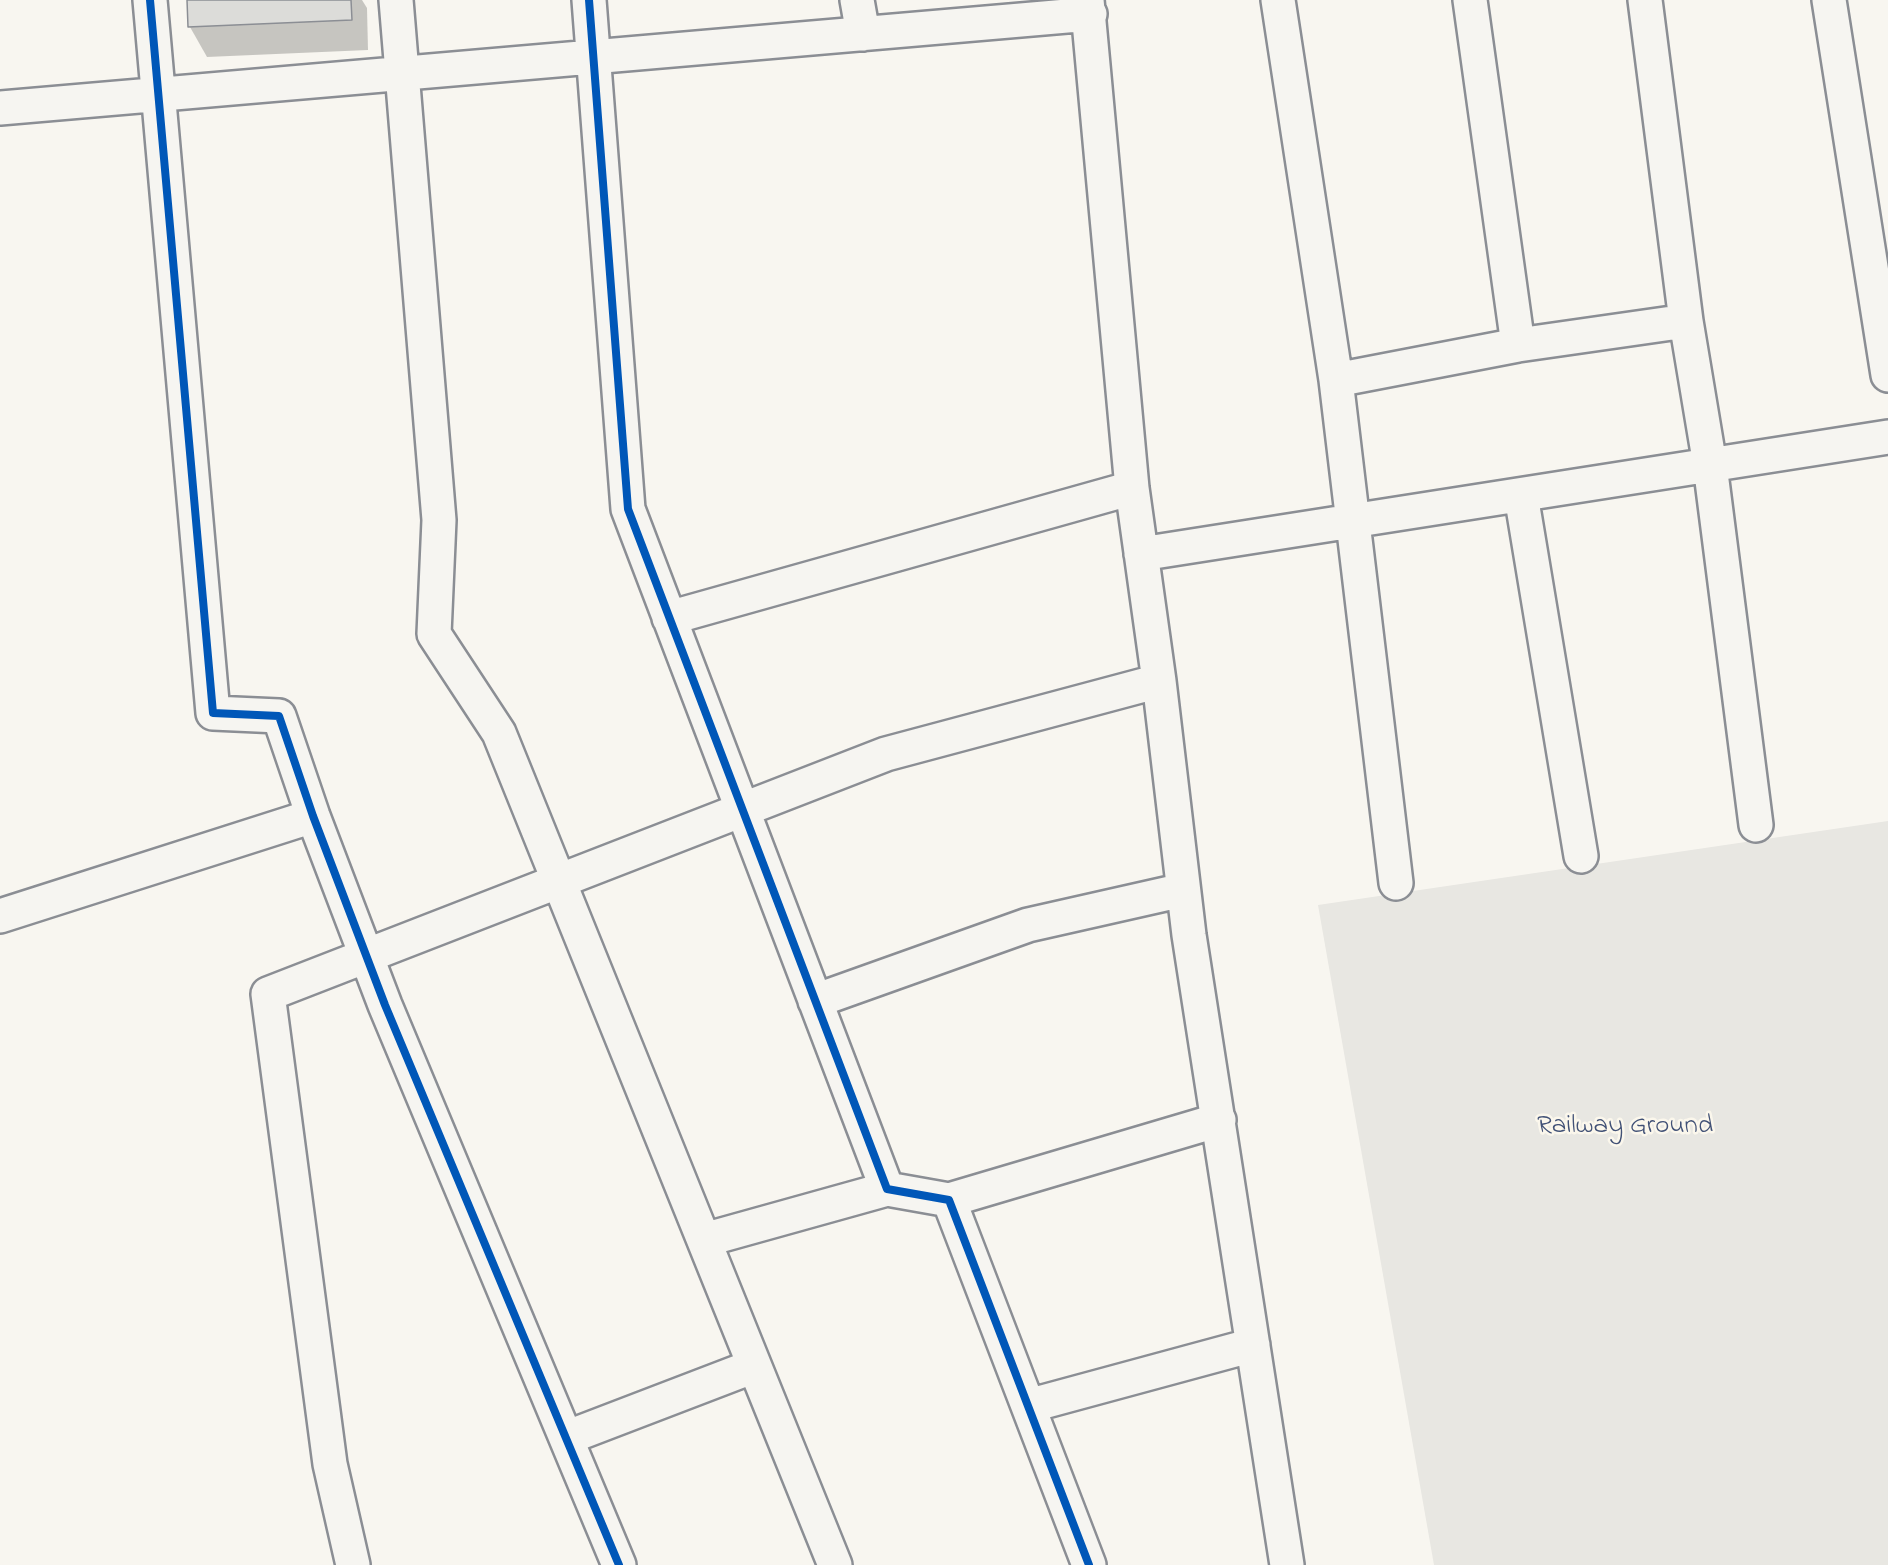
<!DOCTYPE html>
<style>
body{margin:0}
canvas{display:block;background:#f8f6f0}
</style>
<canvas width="1888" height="1565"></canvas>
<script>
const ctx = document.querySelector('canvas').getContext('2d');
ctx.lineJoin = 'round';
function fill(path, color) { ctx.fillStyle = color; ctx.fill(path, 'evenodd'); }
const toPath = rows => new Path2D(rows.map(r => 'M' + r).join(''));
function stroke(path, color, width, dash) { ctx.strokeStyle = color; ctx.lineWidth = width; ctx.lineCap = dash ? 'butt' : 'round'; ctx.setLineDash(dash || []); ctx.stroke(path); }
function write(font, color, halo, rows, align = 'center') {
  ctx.font = font + ' "Indie Flower",sans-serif'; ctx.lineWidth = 5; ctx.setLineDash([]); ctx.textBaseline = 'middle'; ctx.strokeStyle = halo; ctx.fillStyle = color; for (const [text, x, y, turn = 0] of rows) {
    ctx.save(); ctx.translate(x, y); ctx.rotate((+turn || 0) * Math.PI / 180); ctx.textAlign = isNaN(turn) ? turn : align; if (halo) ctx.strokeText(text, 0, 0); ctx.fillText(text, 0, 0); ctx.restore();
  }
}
const green = toPath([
 [1888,821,1888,1565,1434,1565,1318,905]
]);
const shadow = toPath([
 [188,0,362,0,367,8,368,50,207,57,190,27]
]);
const building = toPath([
 [187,0,351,0,352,20,188,27,187,0]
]);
const minor = toPath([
 [150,0,213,713,279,716,313,816,385,1005,619,1565],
 [396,0,439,520,434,634,499,733,835,1565],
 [589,0,628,509,887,1189,949,1200,1089,1565],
 [857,0,863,34],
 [1087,0,1132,488,1159,681,1189,935,1287,1565],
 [1278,0,1336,380,1396,883],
 [1470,0,1518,345,1686,321,1645,0],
 [1829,0,1888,375],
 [0,108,1090,14],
 [1686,321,1710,465,1756,825],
 [1336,380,1518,345],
 [1521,495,1581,856],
 [1141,554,1888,437],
 [669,618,1132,488],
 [0,916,313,816],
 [815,1001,1028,925,1183,890],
 [949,1200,1219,1120],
 [704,1240,887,1189],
 [1028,1406,1253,1345],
 [566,1438,754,1366],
 [353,1565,330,1464,268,994,886,754,1159,681]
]);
const cycleway = toPath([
 [150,0,213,713,279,716,313,816,385,1005,619,1565],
 [589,0,628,509,887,1189,949,1200,1089,1565]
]);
const parkNames = [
 ["Railway Ground",1625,1128]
];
fill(green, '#e8e7e2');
fill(shadow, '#0003');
fill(building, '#dcdcd9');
stroke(building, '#8b8e94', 1.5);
stroke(minor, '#8b8e94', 38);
stroke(minor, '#f6f5f1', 33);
stroke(cycleway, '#0057b8', 8);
write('27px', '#415176', '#fbf7ec', parkNames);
</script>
